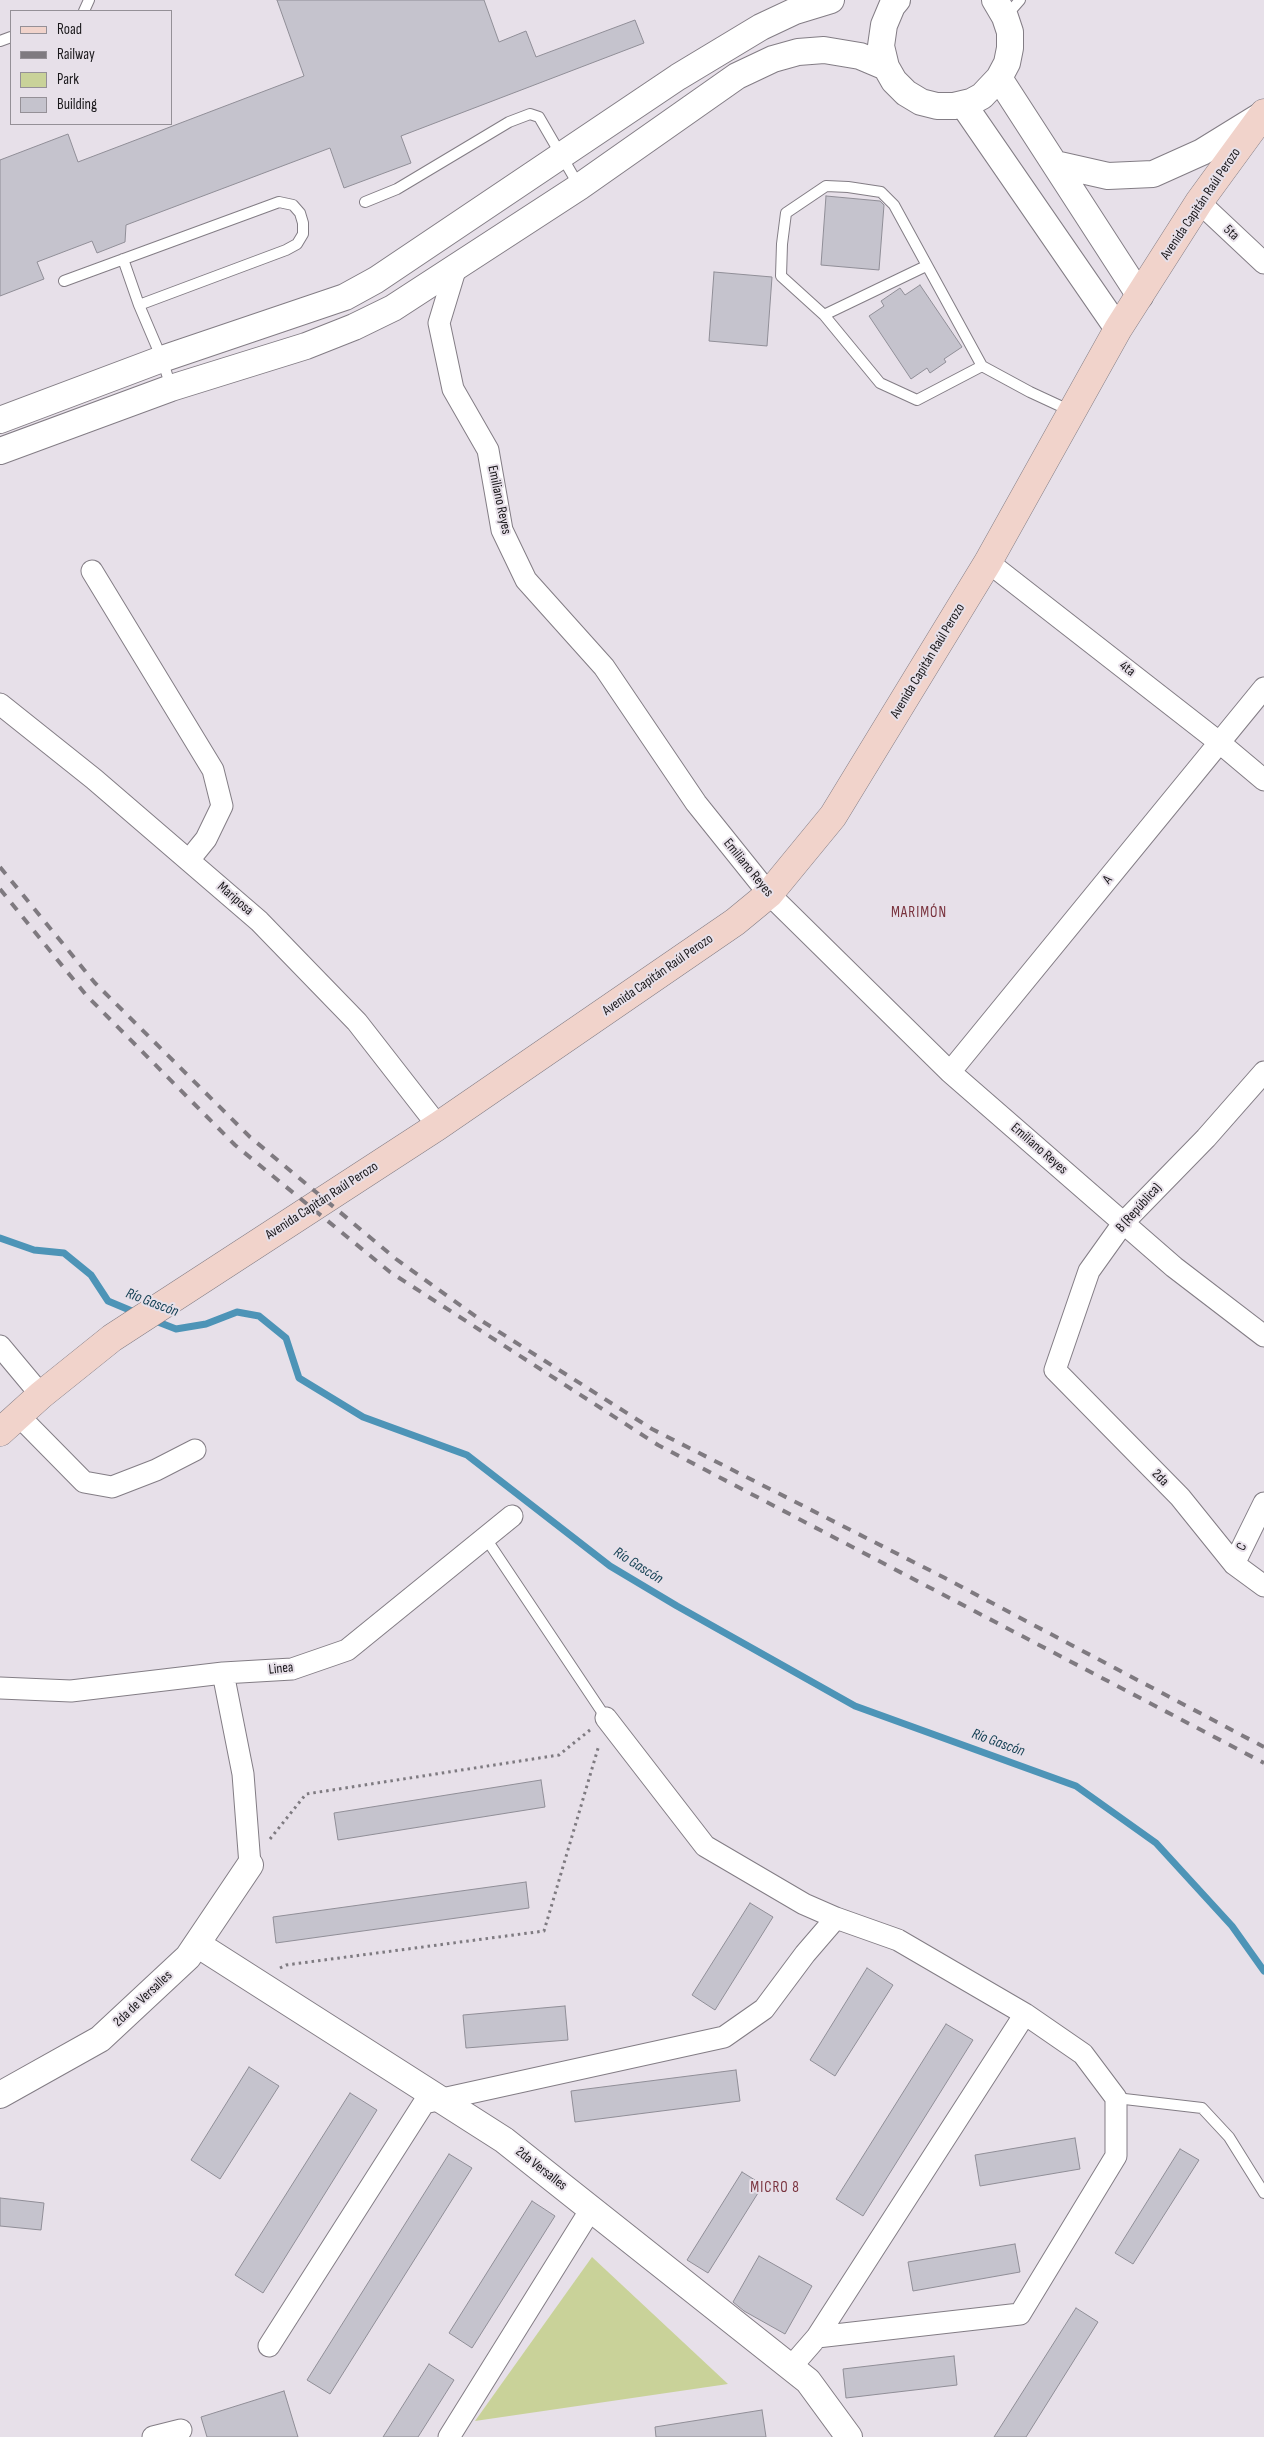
<!DOCTYPE html>
<meta charset="utf-8">
<style>
body{margin:0}
#map{position:relative;width:1264px;height:2437px;overflow:hidden;background:#e7e0e9;font-family:"Sofia Sans Condensed",sans-serif}
canvas{display:block}
.legend{position:absolute;left:10px;top:10px;width:162px;height:115px;box-sizing:border-box;background:#e7e0e9;border:1px solid #959097;margin:0;padding:6px 9px;list-style:none;font-size:15px;color:#1a181b}
.legend li{display:flex;align-items:center;gap:10px;height:25px}
.legend b{width:25px;border:1px solid #959097}
</style>
<div id="map">
<canvas width="1264" height="2437"></canvas>
<ul class="legend">
<li><b style="height:6px;background:#f1d3cb"></b>Road</li>
<li><b style="height:6px;background:#7f7a80"></b>Railway</li>
<li><b style="height:14px;background:#c9d299"></b>Park</li>
<li><b style="height:14px;background:#c5c3cd"></b>Building</li>
</ul>
</div>
<script>
const ctx = document.querySelector('canvas').getContext('2d');
ctx.lineJoin = 'round';
function fill(path, color) { ctx.fillStyle = color; ctx.fill(path, 'evenodd'); }
const toPath = rows => new Path2D(rows.map(r => 'M' + r).join(''));
function stroke(path, color, width, dash) { ctx.strokeStyle = color; ctx.lineWidth = width; ctx.lineCap = dash ? 'butt' : 'round'; ctx.setLineDash(dash || []); ctx.stroke(path); }
function write(font, color, halo, rows, align = 'center') {
  ctx.font = font + ' "Sofia Sans Condensed",sans-serif'; ctx.lineWidth = 4; ctx.setLineDash([]); ctx.textBaseline = 'middle'; ctx.strokeStyle = halo; ctx.fillStyle = color; for (const [text, x, y, turn = 0] of rows) {
    ctx.save(); ctx.translate(x, y); ctx.rotate((+turn || 0) * Math.PI / 180); ctx.textAlign = isNaN(turn) ? turn : align; if (halo) ctx.strokeText(text, 0, 0); ctx.fillText(text, 0, 0); ctx.restore();
  }
}
const green = toPath([
 [592,2257,728,2384,475,2421]
]);
const stream = toPath([
 [0,1238,34,1250,64,1253,91,1275,108,1301,139,1314],
 [153,1320,176,1329,206,1324,237,1312,259,1316,286,1338,299,1378,363,1417,467,1455,610,1566,677,1606,855,1706,1076,1786,1156,1843,1232,1926,1264,1971]
]);
const building = toPath([
 [277,0,484,0,499,42,526,31,536,57,635,20,644,43,401,136,411,163,344,188,330,148,126,225,125,242,97,253,92,241,37,262,44,279,0,296,0,160,68,134,78,162,304,76,277,0],
 [826,196,880,201,884,205,879,270,821,265,826,196],
 [714,272,772,277,767,346,709,341,714,272],
 [920,285,962,347,944,359,946,362,930,373,927,368,911,379,869,316,884,306,881,301,900,288,905,295,920,285],
 [541,1780,545,1807,338,1840,334,1813,541,1780],
 [526,1882,529,1908,276,1943,273,1917,526,1882],
 [750,1903,773,1917,715,2010,692,1995,750,1903],
 [867,1968,893,1985,835,2076,810,2060,867,1968],
 [565,2006,568,2040,466,2048,463,2015,565,2006],
 [946,2024,973,2040,863,2216,836,2199,946,2024],
 [249,2067,279,2086,220,2179,191,2160,249,2067],
 [736,2070,740,2101,575,2122,571,2091,736,2070],
 [350,2093,377,2110,263,2293,235,2275,350,2093],
 [1075,2138,1080,2169,980,2186,975,2155,1075,2138],
 [1180,2149,1199,2160,1133,2264,1115,2253,1180,2149],
 [449,2154,472,2168,330,2394,307,2380,449,2154],
 [742,2172,763,2185,708,2273,687,2260,742,2172],
 [0,2198,44,2203,41,2230,0,2226,0,2198],
 [532,2201,555,2216,472,2348,449,2333,532,2201],
 [1015,2244,1020,2272,913,2291,908,2262,1015,2244],
 [759,2256,812,2286,785,2334,744,2311,733,2302,759,2256],
 [1076,2308,1098,2322,1026,2437,994,2437,1076,2308],
 [954,2356,957,2385,846,2398,843,2369,954,2356],
 [429,2364,454,2380,418,2437,383,2437,429,2364],
 [284,2391,298,2437,207,2437,201,2417,284,2391],
 [762,2410,766,2437,656,2437,655,2427,762,2410]
]);
const path = toPath([
 [270,1839,306,1794,559,1755,590,1730],
 [280,1968,286,1965,544,1931,599,1745]
]);
const service = toPath([
 [84,11,89,0],
 [1006,16,1020,0],
 [0,41,11,37],
 [365,202,397,189,509,122,530,114,539,117,579,186],
 [123,259,139,305,162,359,171,387],
 [64,281,279,202,293,205,300,213,303,223,303,234,297,244,286,250,139,305],
 [824,315,926,266],
 [982,366,917,400,880,383,824,315,781,276,782,244,786,213,826,186,848,187,881,192,894,205,982,366,1030,392,1071,411],
 [485,1537,606,1718],
 [1116,2098,1202,2108,1229,2137,1264,2193]
]);
const minor = toPath([
 [1199,202,1264,263],
 [456,267,439,323,453,389,488,450,502,530,526,580,604,667,696,803,769,894,950,1072,1174,1267,1264,1336],
 [988,562,1220,743,1264,780],
 [92,571,213,770,222,806,206,839,189,860],
 [0,704,94,779,259,921,357,1022,438,1126],
 [950,1072,1264,688],
 [1264,1072,1206,1138,1124,1222,1089,1271,1055,1370,1180,1497,1234,1564,1264,1586],
 [0,1346,41,1395],
 [18,1415,84,1482,112,1487,156,1470,195,1450],
 [1234,1564,1264,1503],
 [223,1673,243,1774,250,1865],
 [0,1688,71,1691,223,1673,292,1669,347,1650,512,1516],
 [606,1718,705,1846,804,1904,836,1918],
 [269,2346,424,2103,724,2037,764,2009,805,1954,836,1918,898,1940,1025,2014,1083,2054,1116,2098,1116,2156,1020,2314,817,2337],
 [791,2367,817,2337,1025,2014],
 [153,2437,181,2430],
 [449,2437,591,2209]
]);
const tertiary = toPath([
 [897,0,892,6,884,25,881,46,886,67,894,81,906,93,921,102,937,106,954,106,971,102,982,96,999,78,1007,63,1010,48,1010,32,1005,17,995,0],
 [999,78,1140,296],
 [963,104,1118,329],
 [1055,164,1108,176,1153,174,1202,152,1262,115],
 [0,420,162,359,345,297,376,280,678,77,761,27,795,11,831,0],
 [0,451,171,388,306,346,354,327,393,308,579,187,737,76,773,59,798,52,824,50,860,56,886,67],
 [197,1944,504,2140,808,2381,849,2437],
 [0,2095,100,2039,188,1957,250,1865]
]);
const secondary = toPath([
 [0,1432,41,1395,112,1338,438,1126,735,922,769,894,833,816,988,562,1118,329,1199,202,1264,113]
]);
const rail = toPath([
 [0,867,95,983,250,1137,396,1259,482,1321,652,1429,943,1577,1264,1747],
 [0,889,86,995,235,1145,390,1272,658,1445,1264,1763]
]);
const streetNames = [
 ["Avenida Capitán Raúl Perozo",1201,204,-56],
 ["5ta",1231,233,43],
 ["Emiliano Reyes",499,500,78],
 ["Avenida Capitán Raúl Perozo",928,661,-59],
 ["4ta",1127,669,38],
 ["Emiliano Reyes",748,868,51],
 ["A",1108,880,-51],
 ["Mariposa",235,899,41],
 ["Avenida Capitán Raúl Perozo",658,975,-35],
 ["Emiliano Reyes",1039,1149,41],
 ["Avenida Capitán Raúl Perozo",322,1201,-33],
 ["B (República)",1139,1208,-48],
 ["2da",1160,1478,45],
 ["C",1242,1547,-64],
 ["Linea",281,1669,-6],
 ["2da de Versalles",143,1999,-43],
 ["2da Versalles",541,2169,38]
];
const neighbourhoodNames = [
 ["MARIMÓN",919,913],
 ["MICRO 8",775,2188]
];
const waterNames = [
 ["Río Gascón",152,1303,21],
 ["Río Gascón",638,1566,32],
 ["Río Gascón",998,1743,20]
];
fill(green, '#c9d299');
stroke(stream, '#4d94b7', 7);
fill(building, '#c5c3cd');
stroke(building, '#908e97', 1);
stroke(service, '#837d85', 12);
stroke(minor, '#837d85', 23);
stroke(tertiary, '#837d85', 28);
stroke(secondary, '#837d85', 29);
stroke(path, '#7e7a80', 3, [2.5, 4]);
stroke(service, '#fff', 10);
stroke(minor, '#fff', 21);
stroke(tertiary, '#fff', 26);
stroke(secondary, '#f1d3cb', 28);
stroke(rail, '#7f7a80', 4, [9, 9]);
write('14px', '#1a181b', '#e7e0e9', streetNames);
ctx.letterSpacing = '1px';
write('15px', '#79323d', '#e7e0e9', neighbourhoodNames);
ctx.letterSpacing = '0px';
write('italic 15px', '#133f53', '#e7e0e9', waterNames);
</script>
